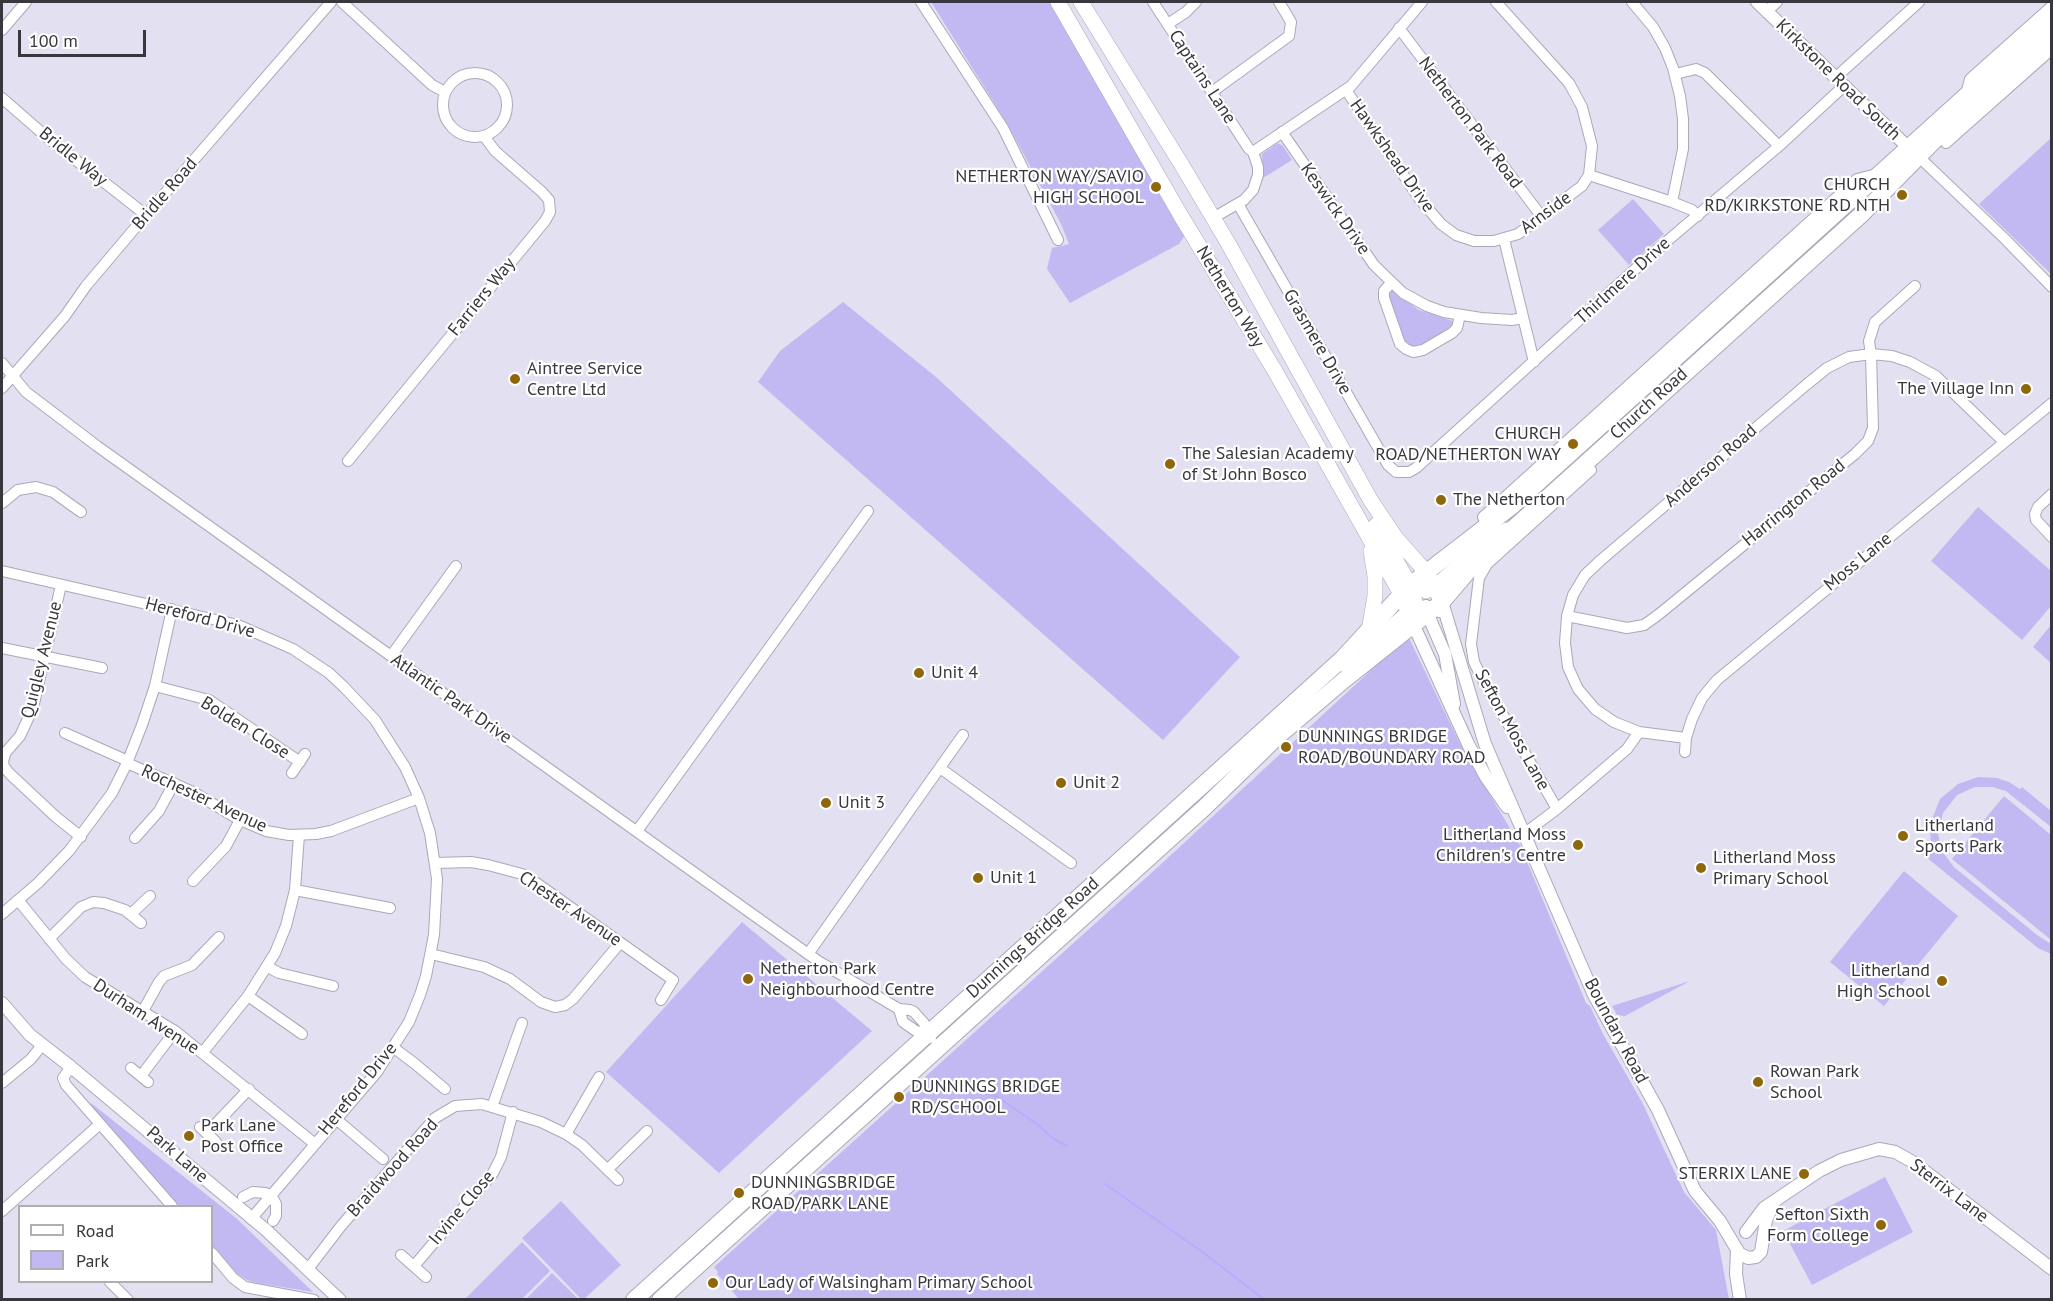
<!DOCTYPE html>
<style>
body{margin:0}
#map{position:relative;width:2053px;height:1301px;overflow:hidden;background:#e3e0f1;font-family:"PT Sans",sans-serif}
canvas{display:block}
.frame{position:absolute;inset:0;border:3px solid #38373d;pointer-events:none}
.legend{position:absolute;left:18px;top:1205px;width:195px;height:78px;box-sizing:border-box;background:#fff;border:2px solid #afafb1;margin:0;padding:8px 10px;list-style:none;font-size:18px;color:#38373d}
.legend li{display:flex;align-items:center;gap:12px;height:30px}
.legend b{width:30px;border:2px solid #afafb1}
.scale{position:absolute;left:18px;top:30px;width:128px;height:27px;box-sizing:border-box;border:3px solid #38373d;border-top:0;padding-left:8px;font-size:18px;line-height:21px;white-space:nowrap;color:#38373d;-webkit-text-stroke:4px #fff;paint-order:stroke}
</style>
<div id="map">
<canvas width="2053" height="1301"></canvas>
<div class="frame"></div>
<ul class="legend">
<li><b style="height:8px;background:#fff"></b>Road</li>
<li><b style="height:16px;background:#c3b9f2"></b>Park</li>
</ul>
<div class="scale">100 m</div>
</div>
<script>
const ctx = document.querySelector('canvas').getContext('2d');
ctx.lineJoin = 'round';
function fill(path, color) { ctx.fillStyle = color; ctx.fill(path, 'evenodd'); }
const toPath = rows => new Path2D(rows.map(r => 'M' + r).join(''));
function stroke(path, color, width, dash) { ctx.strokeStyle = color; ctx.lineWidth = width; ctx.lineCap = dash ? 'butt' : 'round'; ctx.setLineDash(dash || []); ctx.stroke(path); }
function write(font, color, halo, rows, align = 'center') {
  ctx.font = font + ' "PT Sans",sans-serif'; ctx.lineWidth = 4.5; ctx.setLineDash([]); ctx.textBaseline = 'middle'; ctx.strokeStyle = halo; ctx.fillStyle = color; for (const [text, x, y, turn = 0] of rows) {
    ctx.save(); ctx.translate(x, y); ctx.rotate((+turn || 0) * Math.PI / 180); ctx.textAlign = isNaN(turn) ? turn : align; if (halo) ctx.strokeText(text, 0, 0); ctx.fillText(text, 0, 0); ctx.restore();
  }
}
const green = toPath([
 [931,2,1051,2,1185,235,1179,244,1070,303,1047,269,1052,248,1069,244,1061,224,1008,125],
 [2051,138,2051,274,1979,204],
 [1278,143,1283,146,1292,160,1263,178,1262,154],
 [1633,199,1664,234,1629,265,1598,230],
 [1390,289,1419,310,1453,321,1453,329,1423,346,1412,348,1404,342,1386,292],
 [843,302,936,377,1240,657,1163,740,758,382,780,351],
 [1978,507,2051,571,2051,606,2022,640,1931,561],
 [2051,625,2051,663,2033,647],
 [1408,636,1464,752,1520,845,1586,1003,1590,1006,1603,1034,1642,1102,1684,1192,1716,1230,1729,1299,740,1300,717,1274,718,1272,714,1267,1159,866],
 [1978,777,1997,778,2009,782,2020,789,2022,787,2051,811,2051,827,2006,791,1992,787,1975,787,1957,795,1943,813,1938,834,1942,851,1954,867,2037,935,2051,944,2051,954,2038,948,1921,853,1927,846,1931,848,1930,824,1940,799,1958,784],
 [2004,796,2051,835,2050,939,1952,859],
 [1904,871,1958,916,1884,1006,1830,962],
 [742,922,872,1031,719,1173,606,1072],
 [1690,981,1625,1016,1617,1015,1612,1006],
 [91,1103,236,1218,313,1292,256,1283,247,1280,236,1273,212,1246,212,1206,177,1206,92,1109],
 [1885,1177,1913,1232,1812,1285,1783,1231],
 [561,1201,621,1265,584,1299,581,1299,522,1238],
 [522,1242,550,1271,522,1299,465,1299],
 [552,1273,578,1299,526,1299]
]);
const stream = toPath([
 [984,1093,996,1096,1037,1124,1052,1138,1067,1146],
 [1105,1184,1201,1251,1265,1300]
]);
const minor = toPath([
 [342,2,432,85,445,92],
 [921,2,1003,128,1058,240],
 [1153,2,1249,149,1253,152],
 [1632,2,1653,27,1665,48,1673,68,1680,96,1683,119,1683,149,1672,202],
 [1767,11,1777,2],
 [1168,24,1186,12,1196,2],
 [1399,28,1542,217],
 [2,30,26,2],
 '443 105a32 32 0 1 1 64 0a32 32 0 1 1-64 0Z',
 [1675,74,1696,69,1705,73,1779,146],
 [1835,78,1919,2],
 [1346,90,1419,198,1441,224,1456,235,1474,241,1494,241,1518,234,1582,186,1589,175,1592,146,1582,107,1569,83,1496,2],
 [1212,92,1289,36,1291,22,1279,2],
 [1966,95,1970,79,2052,6],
 [2,98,49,139,146,215],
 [1282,132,1374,265,1403,293,1427,306,1444,312,1481,318,1512,320,1523,318],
 [1946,143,2052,49],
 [1919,157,2004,238,2052,287],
 [1589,175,1672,202,1692,210,1698,216],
 [1238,204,1388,465,1396,472,1409,472,1416,468,1653,253,1779,146,1844,86],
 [1213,218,1244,200,1253,190,1258,175,1258,167,1253,152,1351,86,1422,2],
 [1504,239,1534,362],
 [1391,283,1384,291,1384,298,1400,344,1406,349,1413,352,1423,350,1452,333,1457,328,1460,315],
 [2,363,26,392,97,446,818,961,899,1009,910,1010,914,1012,924,1023,927,1034,931,1038],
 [2,388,65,316,86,286,146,215,331,2],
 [348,461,545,221,550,212,549,200,542,192,495,151,484,136],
 [2052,494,2038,507,2035,514,2036,520,2052,537],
 [2,503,18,490,36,487,53,492,81,512],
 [1487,526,1483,517,1857,179,1877,174],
 [2,571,238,625,293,649,329,673,344,687,375,720,405,767,419,798,430,833,437,879,434,935,426,976,420,995,409,1022,377,1072,251,1219],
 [61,585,33,708,20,736,6,752,3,761,4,767,10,774,56,817,81,837],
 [1567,616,1627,628,1644,625,1658,615,1855,454,1868,441,1873,428,1871,354,1869,341,1875,322,1915,286],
 [2,648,102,668],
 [391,656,456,566],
 [155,686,209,700,300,762],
 [65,733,128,761],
 [1686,738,1639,732,1614,722,1595,709,1578,689,1568,667,1565,643,1567,616,1573,595,1585,575,1601,560,1806,385,1827,368,1849,357,1871,354,1892,356,1910,362,1936,376,2004,442],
 [1685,752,1686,738,1692,719,1702,698,1717,680,2052,403],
 [127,763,193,792,240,820,266,831,289,835,316,834,331,831,419,798],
 [940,768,1071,863],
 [292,773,305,754],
 [1557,809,1485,684,1474,662,1471,644,1479,578,1487,564,1591,470],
 [637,831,868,511],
 [1525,833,1557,809,1627,749,1639,732],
 [135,838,159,811,174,783],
 [435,863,471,862,488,865,522,874,535,882,673,980,661,1000],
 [193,881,226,846,240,820],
 [295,890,390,908],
 [18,900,66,959,85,977,175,1031,315,1144],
 [2,914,38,883,69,851,112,793,127,763,142,725,155,686,172,609],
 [131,914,150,896],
 [49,939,81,907,93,902,104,903,125,910,141,923],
 [431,954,484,967,510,979,541,1002,555,1007,565,1005,573,999,620,943],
 [808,954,963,735],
 [268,967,279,973,333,986],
 [248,996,302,1034],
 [899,1009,903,1022,916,1031,927,1034],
 [143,1011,159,982,164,976,192,965,219,937],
 [394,1048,414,1063,445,1089],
 [203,1052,248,996,275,953,286,926,295,890,299,835],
 [71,1067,63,1078,66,1085,172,1206],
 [131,1068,148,1082],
 [141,1076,175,1031],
 [2,1083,31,1059,42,1045],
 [492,1107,522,1023],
 [336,1119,383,1159],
 [200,1127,216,1142],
 [207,1133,249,1089],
 [566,1134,599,1077],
 [608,1169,647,1131],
 [243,1197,253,1192,265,1193,271,1195,276,1204,276,1216,273,1221],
 [2,1211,100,1124],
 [212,1253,233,1278,245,1287,314,1300],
 [401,1255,426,1277],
 [414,1266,493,1173,501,1157,513,1112],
 [308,1269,341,1226,435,1118,455,1106,482,1104,541,1122,566,1134,582,1145,618,1180],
 [110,1282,128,1300]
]);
const tertiary = toPath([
 [1757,2,1914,153],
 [1442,602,1485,744,1594,995,1658,1110,1695,1191,1720,1221,1739,1253,1748,1258,1756,1257,1761,1252,1766,1220,1774,1202],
 [1426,606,1428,615,1445,654,1454,704],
 [1414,626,1469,746,1486,777,1507,807],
 [1344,666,1408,611,1426,606,1439,611],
 [2,1003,30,1035,71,1067,266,1230,340,1300],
 [1746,1232,1764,1208,1819,1171,1841,1160,1879,1149,1895,1152,1913,1162,2052,1269],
 [1737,1249,1736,1274,1740,1300]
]);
const primary = toPath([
 [1058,2,1181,216,1275,371,1401,594,1414,626],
 [1081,2,1183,167,1228,243,1371,501,1396,538,1427,573,1442,602],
 [1376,525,1412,589,1416,607,1413,623],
 [1426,591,1435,587,1491,538,1507,530],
 [1369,631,1375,596,1375,576,1371,551]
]);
const trunk = toPath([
 [634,1300,1342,659,1410,585,1511,507,2052,18],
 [660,1300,1205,807,1276,738,1344,680,1442,602,1475,563,1863,213,1939,136,2052,35]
]);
const markers = [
 [1156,187,6,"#8d6709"],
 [1902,195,6,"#8d6709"],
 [515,379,6,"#8d6709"],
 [2026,389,6,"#8d6709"],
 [1573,444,6,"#8d6709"],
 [1170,464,6,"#8d6709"],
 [1441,500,6,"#8d6709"],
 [919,673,6,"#8d6709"],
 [1286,747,6,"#8d6709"],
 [1061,783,6,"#8d6709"],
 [826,803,6,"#8d6709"],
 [1903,836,6,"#8d6709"],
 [1578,845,6,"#8d6709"],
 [1701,868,6,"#8d6709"],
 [978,878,6,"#8d6709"],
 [748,979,6,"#8d6709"],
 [1942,981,6,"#8d6709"],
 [1758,1082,6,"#8d6709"],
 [899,1097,6,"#8d6709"],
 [189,1136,6,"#8d6709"],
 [1804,1174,6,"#8d6709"],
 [739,1193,6,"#8d6709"],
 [1881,1225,6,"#8d6709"],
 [713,1283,6,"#8d6709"]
];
const streetNames = [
 ["Captains Lane",1202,77,57],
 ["Kirkstone Road South",1838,80,44],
 ["Netherton Park Road",1470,123,53],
 ["Hawkshead Drive",1392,156,55],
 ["Bridle Way",73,157,39],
 ["Bridle Road",165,194,-49],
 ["Keswick Drive",1335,209,55],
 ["Arnside",1546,213,-36],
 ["Thirlmere Drive",1623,281,-42],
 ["Farriers Way",482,297,-51],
 ["Netherton Way",1230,297,59],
 ["Grasmere Drive",1317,342,60],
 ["Church Road",1649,404,-42],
 ["Anderson Road",1711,466,-41],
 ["Harrington Road",1794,503,-39],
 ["Moss Lane",1858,562,-39],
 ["Hereford Drive",200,618,15],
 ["Quigley Avenue",42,660,-76],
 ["Atlantic Park Drive",451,699,35],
 ["Bolden Close",245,728,32],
 ["Sefton Moss Lane",1512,730,61],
 ["Rochester Avenue",204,799,25],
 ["Chester Avenue",570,909,34],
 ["Dunnings Bridge Road",1033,938,-42],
 ["Durham Avenue",146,1017,33],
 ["Boundary Road",1616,1031,62],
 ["Hereford Drive",358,1089,-51],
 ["Park Lane",177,1155,41],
 ["Braidwood Road",393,1168,-48],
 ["Sterrix Lane",1949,1191,37],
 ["Irvine Close",462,1208,-50]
];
const poiNames = [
 ["NETHERTON WAY/SAVIO",1144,177,"right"],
 ["HIGH SCHOOL",1144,198,"right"],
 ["CHURCH",1890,185,"right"],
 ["RD/KIRKSTONE RD NTH",1890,206,"right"],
 ["Aintree Service",527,369],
 ["Centre Ltd",527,390],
 ["The Village Inn",2014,389,"right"],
 ["CHURCH",1561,434,"right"],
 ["ROAD/NETHERTON WAY",1561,455,"right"],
 ["The Salesian Academy",1182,454],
 ["of St John Bosco",1182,475],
 ["The Netherton",1453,500],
 ["Unit 4",931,673],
 ["DUNNINGS BRIDGE",1298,737],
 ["ROAD/BOUNDARY ROAD",1298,758],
 ["Unit 2",1073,783],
 ["Unit 3",838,803],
 ["Litherland",1915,826],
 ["Sports Park",1915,847],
 ["Litherland Moss",1566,835,"right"],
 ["Children's Centre",1566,856,"right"],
 ["Litherland Moss",1713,858],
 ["Primary School",1713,879],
 ["Unit 1",990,878],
 ["Netherton Park",760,969],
 ["Neighbourhood Centre",760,990],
 ["Litherland",1930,971,"right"],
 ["High School",1930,992,"right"],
 ["Rowan Park",1770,1072],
 ["School",1770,1093],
 ["DUNNINGS BRIDGE",911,1087],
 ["RD/SCHOOL",911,1108],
 ["Park Lane",201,1126],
 ["Post Office",201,1147],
 ["STERRIX LANE",1792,1174,"right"],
 ["DUNNINGSBRIDGE",751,1183],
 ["ROAD/PARK LANE",751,1204],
 ["Sefton Sixth",1869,1215,"right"],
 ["Form College",1869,1236,"right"],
 ["Our Lady of Walsingham Primary School",725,1283]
];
fill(green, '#c3b9f2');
stroke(stream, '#bbabfe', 2);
stroke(minor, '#aaa8b8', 12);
stroke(tertiary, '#aaa8b8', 14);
stroke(primary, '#aaa8b8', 16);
stroke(trunk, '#aaa8b8', 18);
stroke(minor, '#fff', 10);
stroke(tertiary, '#fff', 12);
stroke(primary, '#fff', 15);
stroke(trunk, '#fff', 16);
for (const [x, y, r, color] of markers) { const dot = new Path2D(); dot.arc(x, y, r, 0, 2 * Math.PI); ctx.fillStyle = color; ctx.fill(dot); stroke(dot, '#fff', 2); }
write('18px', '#38373d', '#fff', streetNames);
write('18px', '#38373d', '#fff', poiNames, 'left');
</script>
